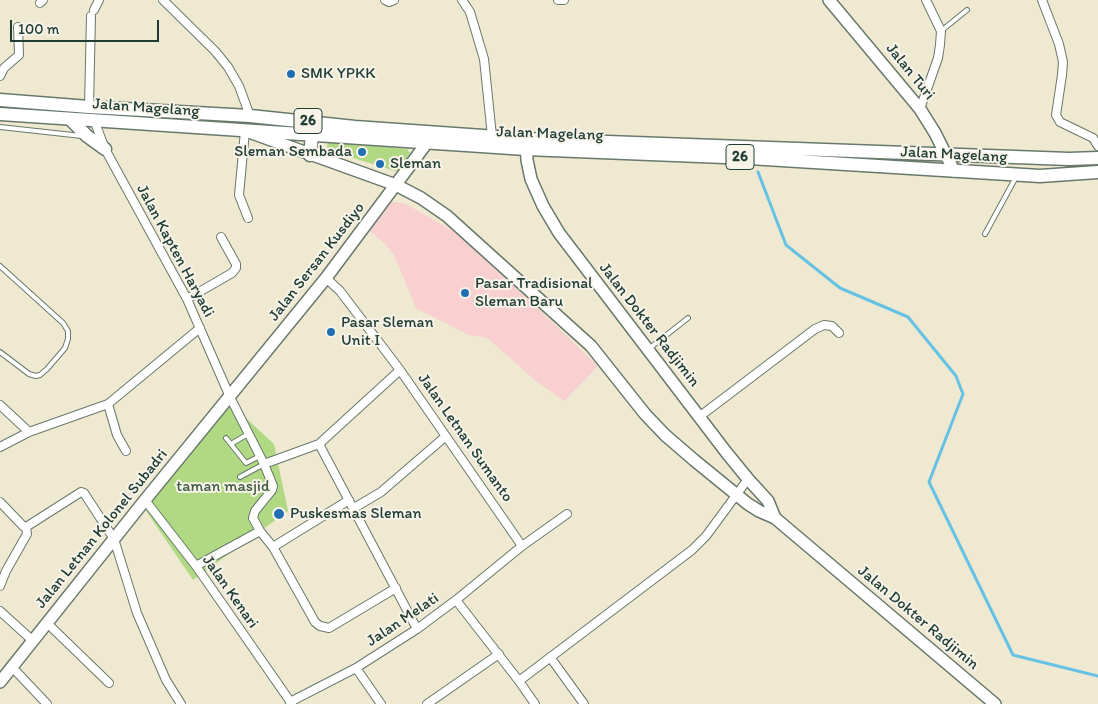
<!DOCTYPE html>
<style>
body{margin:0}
#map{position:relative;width:1098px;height:704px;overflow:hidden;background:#efe9d2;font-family:Itim,sans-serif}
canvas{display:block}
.scale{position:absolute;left:10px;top:20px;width:149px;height:22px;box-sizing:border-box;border:2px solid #1f3d34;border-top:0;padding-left:6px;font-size:15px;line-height:18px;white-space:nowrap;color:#1f3d34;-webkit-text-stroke:4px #f7f3e8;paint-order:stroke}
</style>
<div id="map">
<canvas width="1098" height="704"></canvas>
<div class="scale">100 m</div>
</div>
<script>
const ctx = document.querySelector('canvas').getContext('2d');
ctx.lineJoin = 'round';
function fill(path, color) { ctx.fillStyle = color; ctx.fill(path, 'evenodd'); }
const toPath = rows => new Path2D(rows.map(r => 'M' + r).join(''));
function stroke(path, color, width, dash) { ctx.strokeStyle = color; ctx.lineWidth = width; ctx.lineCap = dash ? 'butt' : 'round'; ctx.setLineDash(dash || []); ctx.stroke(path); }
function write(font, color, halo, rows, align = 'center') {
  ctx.font = font + ' Itim,sans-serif'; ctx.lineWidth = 4; ctx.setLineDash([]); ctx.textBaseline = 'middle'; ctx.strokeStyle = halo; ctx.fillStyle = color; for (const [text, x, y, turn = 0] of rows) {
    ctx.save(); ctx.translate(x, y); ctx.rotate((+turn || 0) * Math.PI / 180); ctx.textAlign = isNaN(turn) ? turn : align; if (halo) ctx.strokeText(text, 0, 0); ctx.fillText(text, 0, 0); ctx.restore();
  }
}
const built = toPath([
 [391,202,404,203,452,230,531,302,598,366,564,401,536,381,487,338,469,335,416,308,394,255,384,243,368,229]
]);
const green = toPath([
 [329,141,407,149,410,153,399,170,395,171,328,150,327,145],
 [222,396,274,444,288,511,193,580,138,499]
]);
const stream = toPath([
 [758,172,786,245,840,288,908,317,956,376,963,394,929,482,1013,655,1098,676]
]);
const service = toPath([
 [941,31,967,10],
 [0,127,82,136],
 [985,234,1016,177],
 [0,266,63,323,68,331,68,339,65,348,47,369,40,375,36,376,29,374,0,352],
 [650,348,688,318],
 [226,438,246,463,260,456],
 [231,444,248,434],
 [240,477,264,464]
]);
const minor = toPath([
 [163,0,215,51,228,67,239,86,250,116],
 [385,0,389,2,394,0],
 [462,0,470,12,484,59,492,136],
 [558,0,564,0],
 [1042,0,1059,44,1063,62,1062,75,1056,115,1060,122,1093,138,1098,146],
 [40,3,43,0],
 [94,10,99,0],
 [0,76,4,68,19,55,18,27],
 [89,107,91,16],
 [920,109,938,58,940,45,941,31,926,0],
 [94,120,105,149,187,299,230,397,264,464],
 [245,131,239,195,248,218],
 [326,278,340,291,400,370,522,546],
 [187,299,232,273,236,268,236,264,221,237],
 [108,404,117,435,126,451],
 [0,405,29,432],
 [699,417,815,329,824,325,832,326,839,333],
 [319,444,417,629],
 [0,447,29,432,108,404,200,328],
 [145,500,196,566,292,704],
 [0,502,23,526,26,527,81,492,84,493,114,539,137,613,166,680,181,704],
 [354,508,381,492,446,436],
 [273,547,349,500],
 [196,566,260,531],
 [0,586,6,571,27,534,26,527],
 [396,588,329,628,320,626,315,622,273,547,260,531,253,518,255,511,272,490,273,486,264,464,319,444,400,370],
 [456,600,519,681,535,704],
 [0,611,33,641],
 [47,623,109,683],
 [550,657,584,704],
 [12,667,47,704],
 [356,668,381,704],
 [519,681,692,550,706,536,748,479],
 [290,702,356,668,417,629,456,600,522,546,567,514],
 [427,704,499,654]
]);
const secondary = toPath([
 [829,0,920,109,935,133,954,171],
 [249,132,396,185,421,198,447,216,591,346,645,414,665,435,694,460,748,504,759,511,775,518],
 [526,141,527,160,531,179,543,206,559,233,726,452,748,479,768,501,775,518,995,704],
 [0,682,145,500,326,278,426,144]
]);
const trunk = toPath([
 [0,100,89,107,250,116,355,127,526,139,1069,159,1098,158],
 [0,114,526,149,749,158,1040,176,1098,172],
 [70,119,87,136,105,149],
 [310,155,312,135]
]);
const markers = [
 [291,74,5,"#1f6fb2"],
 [362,152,5,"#1f6fb2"],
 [380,164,5,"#1f6fb2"],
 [465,293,5,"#1f6fb2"],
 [331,332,5,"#1f6fb2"],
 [279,514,6,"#1f6fb2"]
];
const shields = [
 [308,121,28],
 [740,157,28]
];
const shieldNames = [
 ["26",308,121],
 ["26",740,157]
];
const streetNames = [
 ["Jalan Turi",910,72,51],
 ["Jalan Magelang",146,108,4],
 ["Jalan Magelang",550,134,2],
 ["Jalan Magelang",954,155,3],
 ["Jalan Kapten Haryadi",175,251,62],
 ["Jalan Sersan Kusdiyo",317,262,-52],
 ["Jalan Dokter Radjimin",649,325,52],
 ["Jalan Letnan Sumanto",465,438,55],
 ["Jalan Letnan Kolonel Subadri",102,529,-51],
 ["Jalan Kenari",230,592,55],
 ["Jalan Dokter Radjimin",918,618,40],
 ["Jalan Melati",403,620,-34]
];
const poiNames = [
 ["SMK YPKK",301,74],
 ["Sleman Sembada",352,152,"right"],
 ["Sleman",390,164],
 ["Pasar Tradisional",475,284],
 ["Sleman Baru",475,302],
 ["Pasar Sleman",341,323],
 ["Unit I",341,341],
 ["Puskesmas Sleman",290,514]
];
const parkNames = [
 ["taman masjid",223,487]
];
fill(built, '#f7d0cf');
fill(green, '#b1d984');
stroke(stream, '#66c2e4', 3);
stroke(service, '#68796b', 6);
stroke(minor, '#68796b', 10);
stroke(secondary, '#68796b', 14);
stroke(trunk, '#68796b', 15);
stroke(service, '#fff', 4);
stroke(minor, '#fff', 8);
stroke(secondary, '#fff', 11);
stroke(trunk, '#fff', 12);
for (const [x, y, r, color] of markers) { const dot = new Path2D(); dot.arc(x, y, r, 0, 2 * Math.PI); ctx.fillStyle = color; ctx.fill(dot); stroke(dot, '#f7f3e8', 2); }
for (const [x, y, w] of shields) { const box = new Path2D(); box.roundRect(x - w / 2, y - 12.5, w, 25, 4); ctx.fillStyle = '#f7f3e8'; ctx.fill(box); stroke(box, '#1f3d34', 1); }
write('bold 15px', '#1f3d34', null, shieldNames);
write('16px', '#1f3d34', '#f7f3e8', streetNames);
write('16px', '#1f3d34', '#f7f3e8', poiNames, 'left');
write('16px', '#3c5c44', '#f7f3e8', parkNames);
</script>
